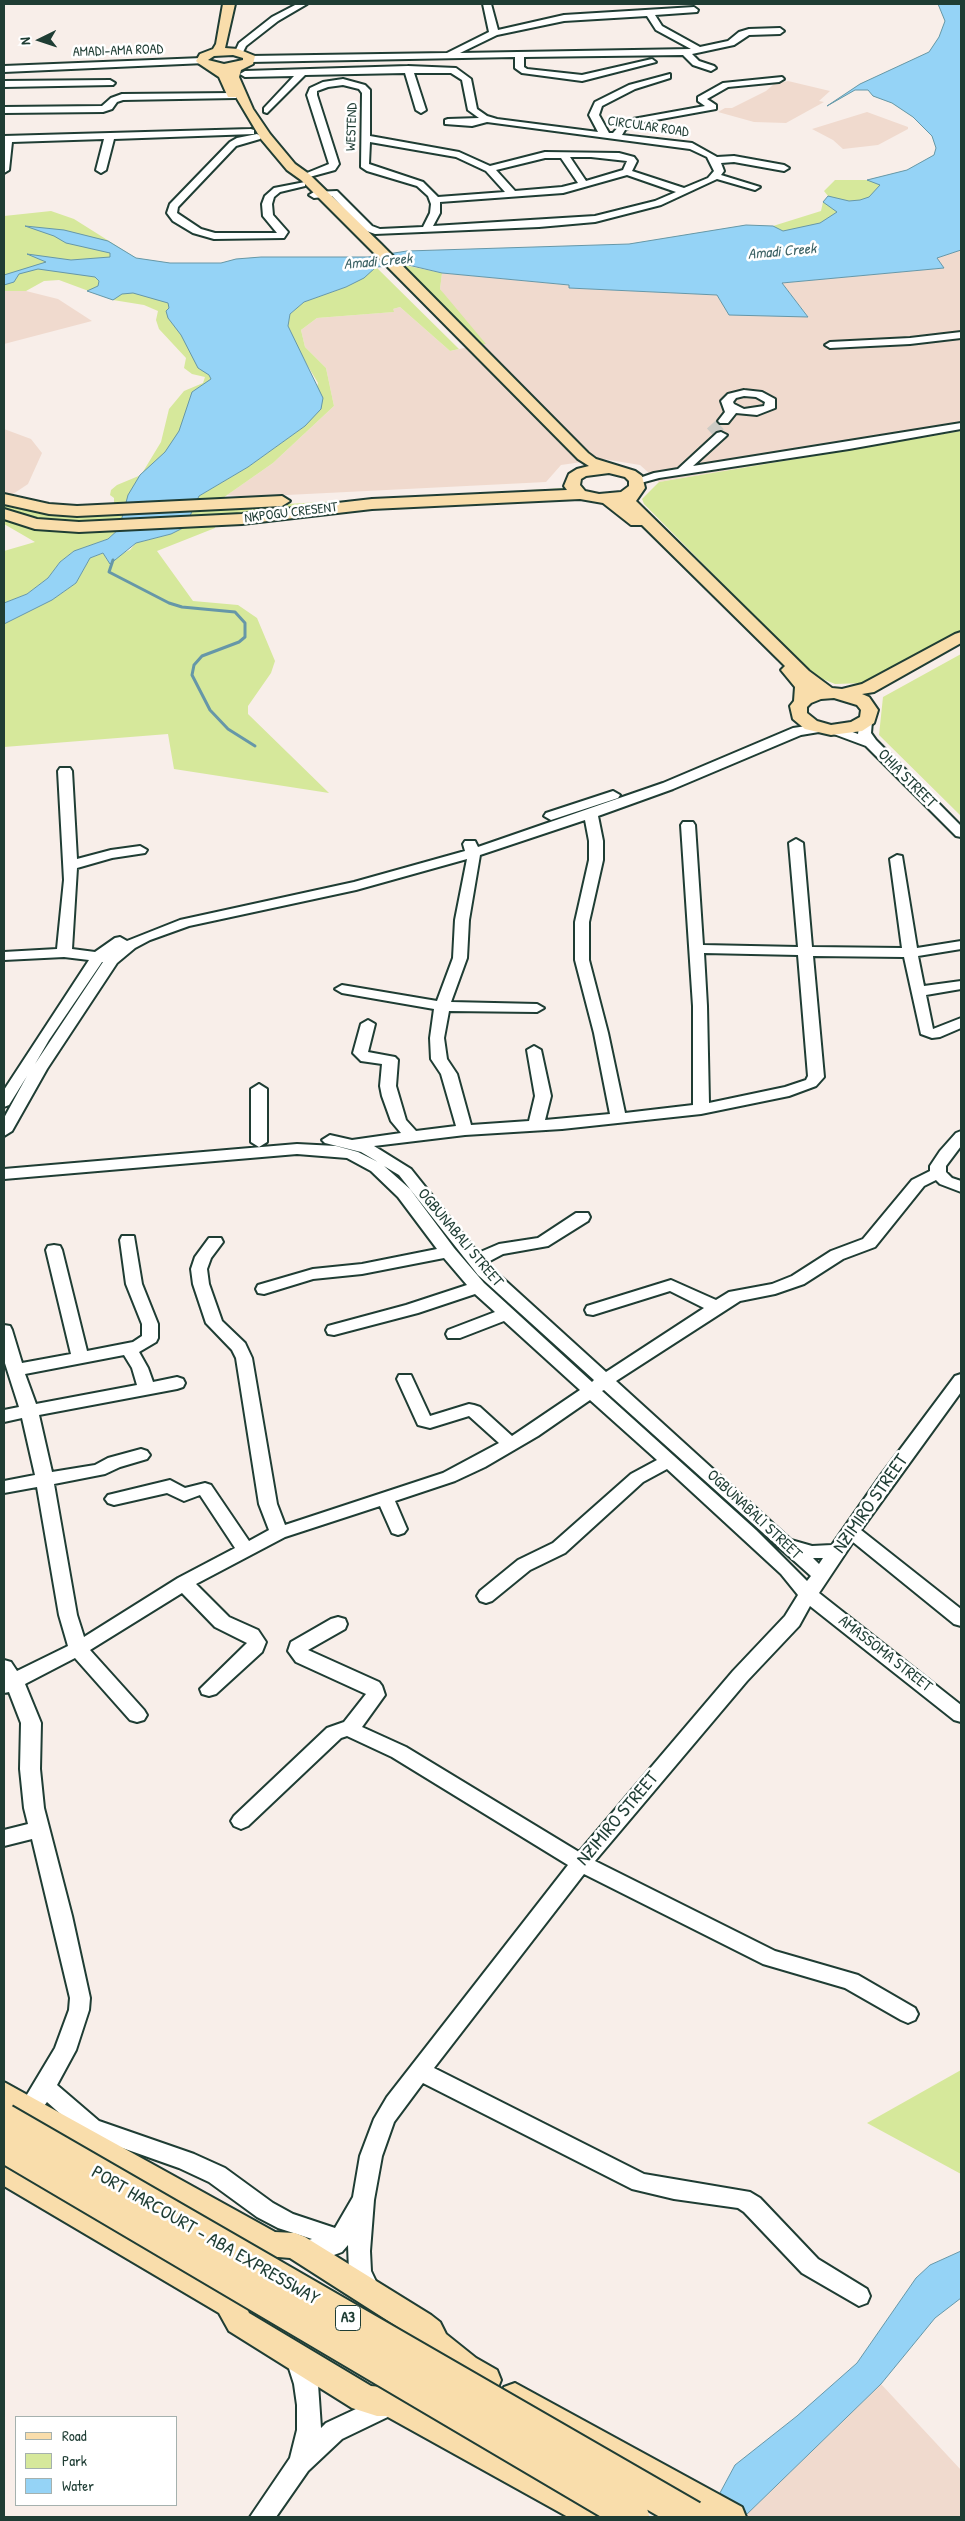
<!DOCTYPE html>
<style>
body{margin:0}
#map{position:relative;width:965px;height:2521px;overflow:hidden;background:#f8eee9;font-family:"Patrick Hand",sans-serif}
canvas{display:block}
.frame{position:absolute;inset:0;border:5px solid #1f3d34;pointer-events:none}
.legend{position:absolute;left:15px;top:2416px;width:162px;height:90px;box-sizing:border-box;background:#fff;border:1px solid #a5b1ae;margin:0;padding:6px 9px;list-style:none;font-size:15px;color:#1f3d34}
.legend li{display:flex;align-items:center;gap:10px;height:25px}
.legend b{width:25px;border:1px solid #a5b1ae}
.north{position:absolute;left:15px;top:15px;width:50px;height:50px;-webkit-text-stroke:4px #fff;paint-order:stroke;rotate:266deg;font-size:14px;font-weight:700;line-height:20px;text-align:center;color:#1f3d34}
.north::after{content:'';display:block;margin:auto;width:18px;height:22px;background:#1f3d34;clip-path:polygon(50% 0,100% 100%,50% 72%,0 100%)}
</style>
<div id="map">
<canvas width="965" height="2521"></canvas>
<div class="frame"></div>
<ul class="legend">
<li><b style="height:6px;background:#f9ddab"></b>Road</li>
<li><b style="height:14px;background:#d6e89b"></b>Park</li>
<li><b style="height:14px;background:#95d3f6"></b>Water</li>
</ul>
<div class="north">N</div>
</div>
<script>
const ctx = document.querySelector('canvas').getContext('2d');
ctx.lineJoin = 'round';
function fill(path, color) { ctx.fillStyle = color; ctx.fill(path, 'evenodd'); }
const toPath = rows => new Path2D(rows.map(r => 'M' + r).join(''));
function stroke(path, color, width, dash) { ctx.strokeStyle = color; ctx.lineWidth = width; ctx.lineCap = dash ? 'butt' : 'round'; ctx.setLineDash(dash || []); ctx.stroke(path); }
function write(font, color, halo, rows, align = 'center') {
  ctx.font = font + ' "Patrick Hand",sans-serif'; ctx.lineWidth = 5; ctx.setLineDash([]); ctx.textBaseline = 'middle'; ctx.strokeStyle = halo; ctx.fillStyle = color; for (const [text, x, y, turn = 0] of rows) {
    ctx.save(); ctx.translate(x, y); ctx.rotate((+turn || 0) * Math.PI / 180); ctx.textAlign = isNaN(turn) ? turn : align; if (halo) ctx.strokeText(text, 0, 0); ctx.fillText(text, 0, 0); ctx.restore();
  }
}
const built = toPath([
 [788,81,830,91,819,101,824,102,786,123,754,122,718,112,725,108,732,108,766,91,774,84],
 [867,112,908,127,908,129,878,145,843,149,833,140,812,129],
 [961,250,961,431,659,482,640,465,603,459,561,465,546,482,247,497,227,495,273,463,334,406,326,368,305,347,301,330,317,318,393,312,393,309,400,307,450,351,478,345,440,289,442,273,569,285,570,288,717,295,808,316,782,283,943,268,936,258],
 [4,291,26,291,58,299,92,321,4,344],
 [4,429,31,439,42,453,28,484,10,496,4,493],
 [881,2384,961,2470,961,2517,744,2517]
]);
const green = toPath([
 [938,4,946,4,945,147,880,199,790,236,629,244,746,225,773,226,821,211,823,202,828,196,824,191,835,180,867,180,907,170,934,155,936,148,932,136,913,117,892,103,873,96,868,90,855,90,827,106,860,84,929,52,939,37,945,21],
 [51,211,74,219,136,258,170,263,221,263,236,259,261,257,172,293,215,374,213,394,167,450,124,512,119,529,108,539,74,551,60,562,48,578,27,594,4,603,4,551,35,542,4,524,4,520,35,530,60,532,99,531,19,516,4,508,4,504,53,513,114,505,114,498,110,495,111,490,117,485,141,475,161,442,169,409,184,391,203,383,205,377,192,374,184,368,186,358,159,329,156,320,158,311,144,305,113,300,59,280,44,281,26,291,4,291,4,216],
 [399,264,442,273,440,289,486,344,478,345],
 [376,267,459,349,450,351,400,307,393,309,394,312,317,318,301,330,305,347,326,368,334,406,273,463,220,500,217,508,565,488,568,492,216,517,215,528,157,551,193,601,238,605,257,618,275,661,271,673,248,706,248,714,329,793,174,769,168,734,4,747,4,624,52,600,76,583,90,558,104,553,107,560,130,550,136,543,171,534,185,527,199,496,248,467,305,426,318,383,300,353,288,326,290,314,304,302,346,287,363,278],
 [961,431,961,634,895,672,866,683,835,684,813,675,644,504,642,499,659,482],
 [961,654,961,816,879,735,883,697],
 [961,2070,961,2174,867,2123]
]);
const water = toPath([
 [938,4,961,4,961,250,937,258,944,268,782,283,808,317,729,315,717,295,569,288,569,285,442,273,408,265,376,267,364,278,346,287,304,302,290,314,288,326,323,398,321,409,305,426,248,467,199,496,185,527,171,534,136,543,110,564,103,553,90,558,76,583,52,600,4,624,4,603,27,594,48,578,60,562,74,551,108,539,119,529,128,495,140,475,165,452,179,431,192,392,211,379,209,375,198,368,181,335,168,318,166,311,169,308,168,303,133,293,122,294,113,300,87,291,98,286,99,281,95,277,38,269,19,274,14,282,4,285,4,275,46,262,27,254,71,260,110,257,110,253,66,243,54,236,25,226,64,230,108,241,136,258,170,263,221,263,236,259,261,257,368,257,407,251,629,244,746,225,773,226,783,231,820,223,837,212,823,202,828,196,849,201,860,200,869,197,880,185,867,180,907,170,934,155,936,148,932,136,913,117,892,103,873,96,868,90,855,90,827,106,860,84,929,52,939,37,945,21,938,4],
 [961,2251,961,2298,935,2318,881,2384,744,2517,707,2517,735,2465,797,2416,857,2363,916,2278,930,2265,961,2251]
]);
const stream = toPath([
 [113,560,109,572,169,603,182,607,235,612,245,623,245,637,239,642,202,656,194,665,192,675,210,710,228,729,255,746]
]);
const minorTunnel = toPath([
 [711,433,724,421]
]);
const minor = toPath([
 [297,4,307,4,278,21,246,46,242,54,236,54,235,52,239,43,272,17,297,4],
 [483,4,491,4,498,30,564,15,694,7,698,10,697,12,655,15,662,26,700,47,728,41,739,32,749,29,780,28,784,31,780,34,749,35,734,45,692,54,699,61,714,66,716,68,711,71,693,65,683,55,524,57,524,67,527,69,582,75,652,59,656,62,582,81,522,73,515,68,515,57,250,62,246,59,250,56,447,53,489,32,483,4],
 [647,16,656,30,691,49,460,53,497,35,564,21,647,16],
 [202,58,205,59,205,63,4,72,4,66,202,58],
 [408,66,456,68,471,79,477,109,487,116,497,119,598,132,589,115,595,102,629,85,670,74,670,78,635,89,602,106,599,115,609,133,613,133,619,126,633,119,705,106,698,101,698,97,723,83,782,77,784,79,779,82,728,87,707,99,716,105,716,109,639,123,625,130,622,135,692,143,717,157,734,156,784,165,789,168,784,171,734,162,721,163,724,171,721,175,760,187,755,190,717,179,661,205,595,222,539,227,375,234,364,230,332,196,314,198,309,195,314,192,337,191,372,226,380,229,423,227,430,213,431,204,428,196,417,186,367,171,361,167,362,93,359,89,343,85,328,87,317,91,317,95,339,164,335,170,302,179,302,175,329,164,307,95,310,88,323,82,343,79,365,85,370,90,370,136,459,152,490,166,545,152,619,153,634,157,637,161,632,171,684,188,708,178,714,171,707,157,690,149,487,122,472,126,445,124,445,120,448,119,479,118,468,110,462,80,451,73,414,73,426,110,421,113,416,110,405,73,305,75,267,113,264,112,264,108,294,76,245,77,240,74,245,71,408,66],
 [370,142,456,157,486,171,505,192,438,197,423,182,369,164,370,142],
 [570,157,591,157,627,161,623,170,586,181,570,157],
 [545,158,561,158,578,183,562,187,515,191,496,170,545,158],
 [627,175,676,192,655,201,595,216,433,226,440,213,440,202,563,193,627,175],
 [110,80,115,83,113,85,4,87,4,81,110,80],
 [233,93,238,96,236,98,123,100,117,102,112,109,103,112,4,113,4,107,102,106,111,98,122,94,233,93],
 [251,129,254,130,254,134,114,139,106,170,101,173,96,170,104,139,12,142,9,170,4,173,4,136,251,129],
 [257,134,262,137,260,139,236,146,178,207,177,213,201,229,215,233,277,233,263,216,262,204,265,196,274,188,305,182,305,186,280,192,274,197,272,204,273,215,288,232,284,238,214,239,193,233,173,221,167,213,170,204,230,142,237,138,257,134],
 [961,332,961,338,910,344,830,348,825,345,830,342,910,338,961,332],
 [744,390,762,392,775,399,775,408,757,415,736,413,728,423,720,423,718,421,725,412,721,401,728,394,744,390],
 [744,396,756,397,765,402,764,406,744,409,734,404,733,402,736,398,744,396],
 [961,423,961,429,849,449,659,478,637,484,631,481,654,473,678,469,717,433,721,432,727,435,725,437,693,466,961,423],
 [866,717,872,721,871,733,876,740,961,826,961,837,956,836,866,746,831,733,829,730,836,726,858,734,860,721,866,717],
 [820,724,827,728,825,731,801,735,673,789,598,816,603,841,603,860,589,922,589,960,608,1033,625,1113,693,1105,693,1006,681,825,683,822,693,822,695,825,703,945,798,947,789,843,796,839,803,843,812,947,902,948,890,859,897,855,902,856,917,948,961,941,961,949,918,956,924,986,961,981,961,989,926,995,933,1029,961,1018,961,1028,940,1037,932,1038,921,1034,904,957,813,956,824,1077,816,1086,789,1096,701,1114,562,1129,465,1135,374,1146,411,1169,478,1253,499,1244,538,1238,576,1213,588,1213,590,1217,588,1221,548,1246,503,1254,486,1263,606,1372,704,1308,670,1291,593,1315,587,1314,585,1310,587,1306,671,1280,716,1300,729,1292,772,1284,792,1276,831,1251,863,1239,912,1180,930,1171,930,1166,940,1151,956,1133,961,1131,961,1146,946,1166,946,1172,952,1178,961,1181,961,1192,940,1184,936,1180,924,1186,875,1247,843,1259,804,1284,775,1294,740,1301,616,1381,791,1540,812,1546,832,1545,881,1475,955,1376,961,1374,961,1392,861,1530,961,1609,961,1626,954,1624,853,1542,819,1593,961,1705,961,1722,954,1720,810,1606,799,1626,747,1681,595,1861,775,1951,858,1975,915,2008,918,2014,915,2020,908,2023,901,2020,845,1988,763,1964,584,1874,434,2068,644,2174,750,2192,760,2198,818,2259,867,2289,870,2296,867,2303,859,2306,802,2273,744,2212,738,2208,674,2199,632,2189,423,2083,394,2122,382,2156,374,2200,370,2251,371,2271,380,2290,377,2297,369,2300,361,2297,349,2272,348,2245,342,2252,334,2255,303,2261,295,2258,292,2251,295,2244,312,2239,278,2228,257,2217,209,2182,179,2168,83,2134,47,2102,38,2114,30,2117,22,2114,19,2108,55,2048,69,2010,70,1998,32,1839,4,1846,4,1830,28,1824,24,1808,20,1769,21,1723,9,1692,4,1693,4,1660,11,1662,17,1671,68,1646,59,1615,37,1487,4,1493,4,1481,35,1475,22,1418,4,1422,4,1410,19,1407,4,1360,4,1325,10,1326,12,1330,22,1363,71,1354,46,1250,48,1246,54,1245,60,1246,62,1250,87,1351,133,1342,142,1336,142,1324,126,1284,120,1240,122,1236,134,1236,142,1284,158,1324,158,1338,156,1342,139,1352,148,1368,153,1382,177,1377,183,1379,185,1383,183,1387,177,1389,39,1415,52,1472,95,1465,108,1458,141,1449,147,1451,150,1455,147,1459,120,1467,105,1474,54,1484,77,1615,84,1637,178,1578,235,1548,200,1495,184,1501,167,1493,114,1505,108,1503,105,1499,108,1495,170,1480,185,1488,205,1483,211,1485,249,1541,269,1530,259,1504,236,1358,232,1350,206,1323,193,1284,191,1269,195,1257,209,1238,221,1238,223,1242,211,1258,207,1269,209,1284,222,1321,245,1343,252,1358,277,1504,285,1525,443,1473,499,1443,469,1416,430,1428,418,1425,397,1379,399,1375,411,1375,430,1416,469,1404,474,1405,480,1407,512,1436,580,1390,504,1321,460,1338,448,1338,446,1334,448,1330,495,1312,475,1294,418,1313,334,1335,328,1334,326,1330,328,1326,406,1305,467,1285,444,1258,362,1274,313,1279,264,1294,258,1293,256,1289,258,1285,313,1269,362,1264,437,1249,398,1197,371,1171,347,1158,297,1154,4,1179,4,1169,297,1144,336,1146,358,1152,378,1162,361,1152,325,1143,322,1140,330,1135,352,1140,401,1133,391,1121,382,1096,380,1086,382,1064,361,1061,353,1053,361,1024,368,1020,375,1024,368,1052,395,1057,398,1060,396,1086,406,1120,416,1131,456,1126,441,1074,431,1059,430,1038,434,1009,342,993,335,989,342,985,437,1001,453,958,455,920,467,859,356,890,189,926,150,940,135,948,117,963,47,1069,12,1131,4,1136,4,1118,27,1076,9,1105,4,1107,4,1090,89,960,64,957,4,960,4,952,57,949,64,880,58,771,60,768,70,768,72,771,77,859,111,850,140,846,147,850,145,853,112,858,77,868,72,949,95,952,115,938,120,937,127,941,180,920,354,882,465,851,463,844,465,841,475,841,478,847,663,783,793,728,820,724],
 [585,820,589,841,589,860,575,922,575,960,594,1033,610,1114,545,1120,551,1096,541,1050,534,1046,527,1050,535,1096,529,1121,471,1125,457,1074,447,1059,444,1038,449,1011,537,1012,544,1008,537,1004,451,1002,467,958,469,920,480,855,585,820],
 [704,953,798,955,808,1076,806,1080,785,1087,709,1103,707,1006,704,953],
 [102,962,103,962,35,1064,49,1040,102,962],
 [384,1166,399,1175,478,1275,594,1380,592,1382,484,1283,454,1248,410,1189,384,1166],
 [124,1355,132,1368,137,1385,36,1404,25,1374,124,1355],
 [604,1390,811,1576,807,1581,756,1530,602,1391,604,1390],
 [590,1400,657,1460,631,1474,553,1543,518,1560,480,1591,477,1596,480,1601,486,1603,492,1601,530,1570,565,1553,643,1482,667,1469,781,1574,798,1595,785,1616,733,1671,579,1852,406,1747,362,1727,385,1695,382,1686,379,1682,308,1650,345,1629,347,1624,345,1619,338,1617,331,1619,291,1642,288,1651,296,1662,366,1694,344,1722,327,1728,234,1816,231,1821,234,1826,241,1829,248,1826,341,1738,347,1736,392,1757,568,1865,387,2097,374,2119,360,2156,353,2197,335,2228,293,2214,273,2203,225,2168,194,2154,99,2121,57,2085,76,2050,89,2010,90,1998,72,1916,44,1808,40,1769,41,1723,25,1684,75,1658,130,1720,137,1722,144,1720,147,1715,144,1710,90,1650,182,1593,215,1627,247,1643,200,1689,202,1694,209,1696,216,1694,262,1652,266,1642,258,1630,229,1617,196,1584,285,1537,380,1506,392,1533,398,1535,404,1533,407,1529,395,1501,455,1481,485,1467,538,1436,590,1400],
 [813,1558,823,1558,819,1564,813,1558],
 [613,791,620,795,618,798,551,820,544,816,546,813,613,791],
 [259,1084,267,1089,267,1142,259,1147,251,1142,251,1089,259,1084],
 [297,2349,305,2352,318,2384,321,2428,326,2423,388,2394,396,2397,400,2405,396,2413,342,2439,308,2471,276,2517,250,2517,290,2458,297,2430,297,2405,294,2384,286,2359,289,2352,297,2349]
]);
const major = toPath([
 [223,4,235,4,225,48,238,49,255,56,253,64,241,70,239,77,253,109,270,134,295,164,309,174,381,244,588,453,596,459,635,471,642,476,645,488,636,501,809,671,832,688,842,689,862,684,955,634,961,632,961,643,874,692,862,694,869,697,878,710,874,723,862,731,831,735,805,729,793,719,790,706,794,701,795,687,781,670,785,666,642,525,631,525,603,503,580,499,372,509,242,524,79,532,35,529,4,519,4,509,37,519,79,522,242,514,372,499,567,490,564,486,569,474,577,469,589,466,578,459,371,250,301,180,287,170,261,139,236,97,228,97,219,77,198,63,196,61,200,54,213,49,216,44,223,4],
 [233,55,243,58,243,60,224,64,208,60,214,56,233,55],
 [609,473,625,477,629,481,629,486,621,492,599,494,585,491,580,485,581,479,586,476,609,473],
 [834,698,857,705,861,710,860,717,851,722,831,725,817,721,807,713,807,707,811,703,821,699,834,698],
 [4,494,49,504,77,506,282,496,290,501,282,506,77,516,49,514,4,504,4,494],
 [4,2082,275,2232,295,2233,305,2237,431,2315,440,2322,446,2334,476,2358,497,2370,501,2380,497,2390,486,2394,450,2374,445,2387,427,2407,608,2507,612,2517,568,2517,386,2416,377,2416,352,2408,229,2331,219,2313,4,2186,4,2160,14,2163,216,2281,222,2265,232,2251,242,2243,4,2108,4,2082],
 [278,2257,290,2258,418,2340,423,2364,415,2378,402,2389,371,2386,249,2313,244,2302,246,2278,262,2261,278,2257],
 [515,2383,742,2507,746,2517,702,2517,504,2407,500,2397,504,2387,515,2383]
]);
const highwayBridge = toPath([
 [4,2120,692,2517],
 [4,2146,633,2517]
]);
const farStreetnames = [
 ["AMADI-AMA ROAD",118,51,-2],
 ["WESTEND",352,127,-88],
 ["CIRCULAR ROAD",648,127,8],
 ["NKPOGU CRESENT",291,513,-7]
];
const farWaternames = [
 ["Amadi Creek",782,252,-5],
 ["Amadi Creek",378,262,-5]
];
const shields = [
 [348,2318,25]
];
const shieldNames = [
 ["A3",348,2318]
];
const streetNames = [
 ["OHIA STREET",907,779,45],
 ["OGBUNABALI STREET",460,1238,50],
 ["OGBUNABALI STREET",754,1515,43],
 ["AMASSOMA STREET",885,1654,38]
];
const nearStreetnames = [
 ["NZIMIRO STREET",871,1504,-55],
 ["NZIMIRO STREET",618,1819,-50],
 ["PORT HARCOURT - ABA EXPRESSWAY",205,2236,30]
];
fill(built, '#f0dace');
fill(green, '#d6e89b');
fill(water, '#95d3f6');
stroke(water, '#6697a8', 1);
stroke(stream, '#6697a8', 3);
stroke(minorTunnel, '#cdcbc5', 12, [12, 6]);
stroke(minor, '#1f3d34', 4);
stroke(major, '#1f3d34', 4);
fill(minor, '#fff');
fill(major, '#f9ddab');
stroke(highwayBridge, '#1f3d34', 36, []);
stroke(highwayBridge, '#f9ddab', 32);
write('14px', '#1f3d34', '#fff', farStreetnames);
write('italic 15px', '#3c6264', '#fff', farWaternames);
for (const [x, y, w] of shields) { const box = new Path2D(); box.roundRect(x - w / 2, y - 12.5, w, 25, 4); ctx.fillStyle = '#fff'; ctx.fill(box); stroke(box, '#1f3d34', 1); }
write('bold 15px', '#1f3d34', null, shieldNames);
write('16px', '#1f3d34', '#fff', streetNames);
write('19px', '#1f3d34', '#fff', nearStreetnames);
</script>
